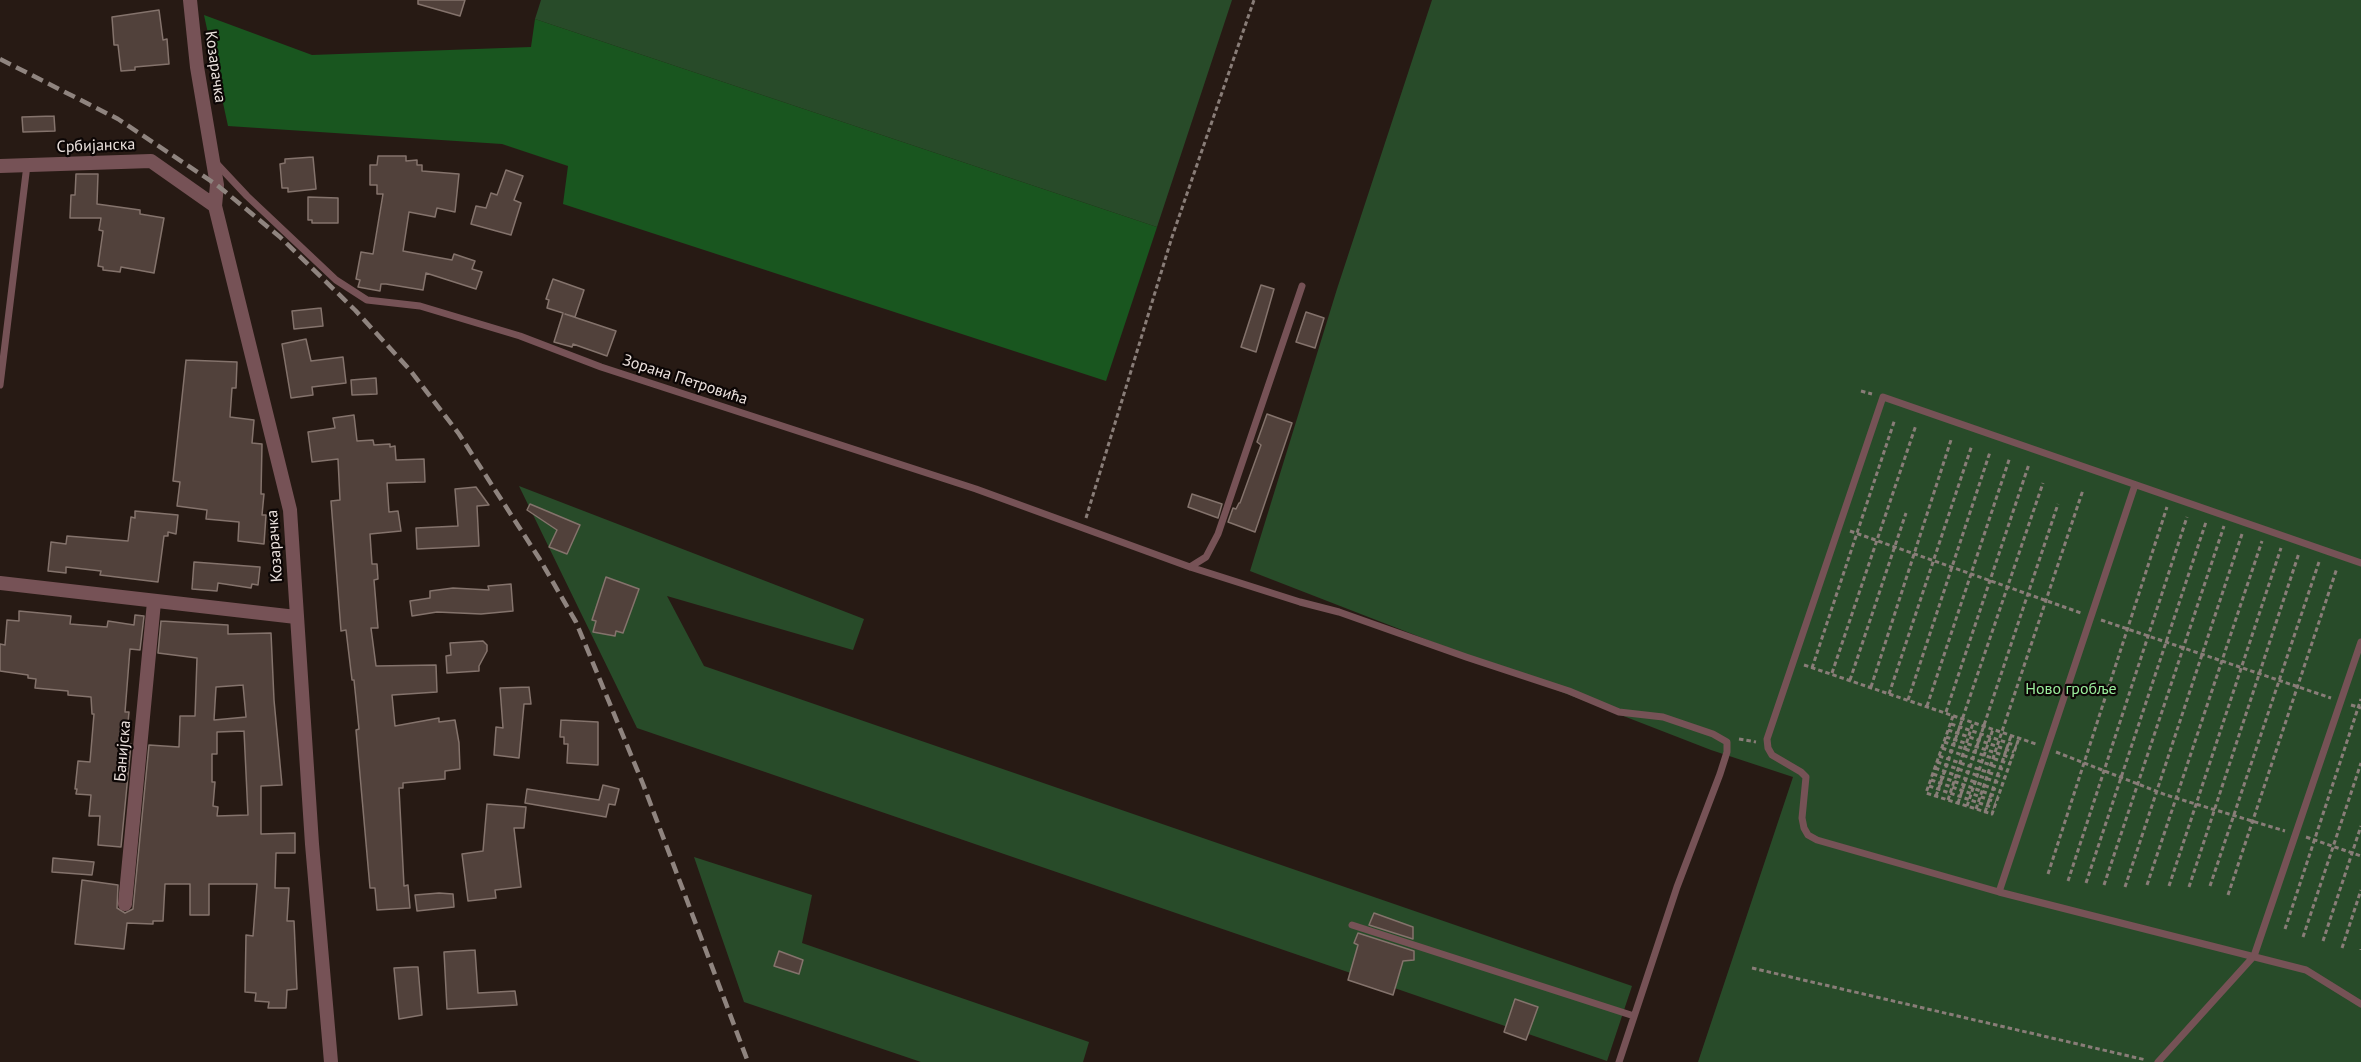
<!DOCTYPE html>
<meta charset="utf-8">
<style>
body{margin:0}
canvas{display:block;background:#271a14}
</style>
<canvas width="2361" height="1062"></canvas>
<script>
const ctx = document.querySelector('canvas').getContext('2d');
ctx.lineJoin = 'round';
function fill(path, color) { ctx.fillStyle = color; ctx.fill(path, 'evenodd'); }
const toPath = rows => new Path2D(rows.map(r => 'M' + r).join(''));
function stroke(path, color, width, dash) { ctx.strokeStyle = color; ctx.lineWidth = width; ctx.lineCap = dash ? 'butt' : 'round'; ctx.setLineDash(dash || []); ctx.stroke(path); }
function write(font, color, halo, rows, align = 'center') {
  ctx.font = font + ' "PT Sans",sans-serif'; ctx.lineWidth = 4.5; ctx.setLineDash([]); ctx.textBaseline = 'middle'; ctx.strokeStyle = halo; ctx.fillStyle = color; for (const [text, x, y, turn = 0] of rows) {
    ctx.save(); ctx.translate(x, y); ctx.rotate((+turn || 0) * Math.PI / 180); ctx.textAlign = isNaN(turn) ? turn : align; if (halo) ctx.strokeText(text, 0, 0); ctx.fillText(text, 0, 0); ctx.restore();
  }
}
const green = toPath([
 [541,0,1232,0,1157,227,535,19],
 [1432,0,2361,0,2361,1062,1698,1062,1793,777,1711,750,1250,571,1337,289],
 [519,486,864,619,853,650,667,596,704,666,1632,986,1607,1061,637,728],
 [694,857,812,895,802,943,1089,1042,1083,1062,921,1062,744,1002]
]);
const forest = toPath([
 [204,15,312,55,531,47,535,19,1157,227,1106,381,563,204,568,166,502,144,228,126]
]);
const building = toPath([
 [418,0,465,0,460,16,418,4,418,0],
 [159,10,163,40,167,39,169,64,135,67,135,70,121,71,118,45,114,45,112,17,159,10],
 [54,116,55,131,23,132,22,117,54,116],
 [378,156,406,156,406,161,417,160,417,165,422,165,422,171,459,174,455,212,437,208,435,217,409,212,403,251,452,260,454,254,475,261,472,269,482,272,476,289,426,273,423,290,386,284,381,284,380,291,358,287,360,280,356,279,361,252,373,254,383,194,377,194,377,185,370,185,370,165,377,165,378,156],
 [313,157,316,189,288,192,288,188,282,188,280,164,285,163,285,159,313,157],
 [506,170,523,176,514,200,521,203,511,235,471,224,476,206,486,208,491,193,497,195,506,170],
 [76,174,98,174,97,204,140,210,140,214,164,218,154,273,121,267,120,272,103,270,103,267,98,266,103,231,99,230,101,218,70,218,71,195,75,195,76,174],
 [308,197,338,198,338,223,312,223,312,220,308,220,308,197],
 [553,279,584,290,575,317,565,314,616,331,607,356,573,344,572,347,554,342,563,313,547,308,549,300,546,299,553,279],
 [1261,285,1274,289,1256,352,1241,347,1261,285],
 [321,308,323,326,294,329,292,311,321,308],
 [1306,312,1324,318,1315,348,1296,342,1306,312],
 [306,339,311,361,343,357,346,383,312,387,313,395,291,398,282,344,306,339],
 [186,360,237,362,236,388,232,388,230,417,254,420,252,443,262,444,261,494,264,494,262,515,266,515,264,544,238,541,239,522,206,519,207,510,177,506,180,482,173,481,186,360],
 [376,378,377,394,352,395,351,380,376,378],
 [1267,414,1292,423,1255,532,1228,522,1233,508,1236,509,1239,503,1240,503,1261,445,1257,442,1267,414],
 [354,415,357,441,373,440,374,445,390,444,390,447,395,446,396,460,424,459,425,482,387,483,389,512,398,511,401,531,370,534,372,564,377,564,378,579,374,580,378,628,371,628,376,666,436,665,437,692,392,695,395,726,439,718,439,722,455,720,459,743,460,769,445,771,445,779,403,783,403,788,399,788,404,886,408,885,410,908,377,910,375,888,370,888,356,730,359,729,354,680,352,680,346,630,341,631,331,501,340,500,338,459,312,462,308,432,335,428,333,418,354,415],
 [476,487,489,505,477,506,479,546,417,549,416,528,458,526,455,489,476,487],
 [1192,494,1222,504,1218,518,1188,507,1192,494],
 [530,504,580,525,567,554,549,547,557,530,527,510,530,504],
 [135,511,178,515,176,534,168,532,168,536,164,536,158,582,100,575,101,571,66,567,66,573,48,571,51,542,66,544,67,536,128,541,131,517,135,518,135,511],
 [194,562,260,567,258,585,252,584,251,588,218,583,217,591,192,589,194,562],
 [606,577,639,589,623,633,616,631,615,636,593,632,596,621,592,620,606,577],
 [511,584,513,611,481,614,437,612,412,616,410,601,430,598,430,591,453,588,489,590,488,586,511,584],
 [19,611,71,616,70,624,107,627,108,621,134,625,135,615,144,616,140,650,130,649,125,712,129,712,126,743,131,744,121,847,98,845,100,816,89,816,91,795,76,794,77,789,75,789,78,761,90,762,94,714,92,714,91,697,68,695,68,691,35,688,36,679,28,678,28,675,0,671,0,644,5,645,7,620,19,621,19,611],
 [161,621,228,625,228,634,271,633,274,700,282,785,261,786,261,834,295,833,295,853,276,853,275,888,289,888,287,921,294,921,297,989,287,990,286,1008,268,1008,269,1002,255,1001,256,993,245,992,246,935,253,936,257,884,209,884,209,915,190,915,190,884,165,884,163,921,153,921,153,924,127,923,124,949,75,944,82,880,118,885,117,908,125,913,133,909,149,745,179,747,180,716,195,716,197,658,158,653,161,621],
 [243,685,246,717,214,720,216,687,243,685],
 [244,731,248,815,217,816,218,807,213,806,215,782,212,782,212,754,217,754,217,732,244,731],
 [483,641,487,645,487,651,479,666,479,671,447,673,446,656,451,655,450,643,483,641],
 [529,687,531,704,524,704,519,758,494,755,496,727,503,728,500,688,529,687],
 [561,720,598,722,598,765,567,763,568,744,564,744,564,737,560,737,561,720],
 [603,785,619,789,615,805,609,804,606,817,525,803,527,789,599,800,603,785],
 [487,804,526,807,524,828,514,828,521,887,495,890,496,898,468,901,462,854,483,851,487,804],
 [53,858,94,862,92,875,52,872,53,858],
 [439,893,453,894,454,907,417,911,415,895,439,893],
 [1374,913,1413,927,1413,939,1369,925,1374,913],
 [1358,933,1414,951,1414,960,1403,961,1393,995,1348,980,1358,945,1354,943,1358,933],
 [475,950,478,993,515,991,517,1005,447,1009,444,952,475,950],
 [779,951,803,960,799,974,774,966,779,951],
 [413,967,418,967,422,1015,399,1019,394,968,413,967],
 [1515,999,1538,1007,1526,1040,1504,1032,1515,999]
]);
const path = toPath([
 [1861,391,1872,394],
 [1086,518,1172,237,1254,0],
 [1850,531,2081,613],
 [2101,620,2331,698],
 [1804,665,2036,744],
 [1812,668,1895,419],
 [1832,673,1916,425],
 [1850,680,1906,513],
 [1871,687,1951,440],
 [1889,694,1972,445],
 [1908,700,1990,452],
 [2351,705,2361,708],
 [1927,706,2010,457],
 [1946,712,2029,464],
 [1953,716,1926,793,1992,814,2019,738],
 [1951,724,2017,746],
 [1948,730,2014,752],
 [1946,737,2012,758],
 [1739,739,1756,742],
 [1944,742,2010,764],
 [1942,748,2008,771],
 [2056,752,2166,795,2285,831],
 [1939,756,2005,778],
 [1937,762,2003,784],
 [1935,768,2000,791],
 [1933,774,1998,797],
 [1931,780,1996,802],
 [1929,786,1994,808],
 [1936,796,2043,483],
 [1948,800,1973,723],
 [1958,803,2058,504],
 [1967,806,1993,729],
 [1976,809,2083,490],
 [1985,812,2011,736],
 [2306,837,2361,856],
 [2048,874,2167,507],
 [2068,881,2187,517],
 [2086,883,2206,522],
 [2104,885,2224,526],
 [2147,885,2262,541],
 [2169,886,2281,548],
 [2210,886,2319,562],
 [2125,887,2242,534],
 [2189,887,2299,553],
 [2228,895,2337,568],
 [2285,929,2361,699],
 [2303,937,2361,763],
 [2323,941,2361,826],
 [2342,948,2361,890],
 [2361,950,2361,949],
 [1752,968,2146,1060]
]);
const lane = toPath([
 [216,163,247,196,336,280,367,300,420,306,520,336,601,367,976,489,1190,567,1300,602,1339,612,1466,657,1569,691,1619,712,1663,717,1713,734,1727,742,1727,752,1720,774,1677,887,1619,1062],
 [0,385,27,165],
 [2361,563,1883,397,1767,739,1768,748,1772,755,1801,772,1806,777,1802,818,1804,828,1808,835,1817,840,1999,892,2306,970,2361,1004],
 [1190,567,1206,557,1218,534,1302,286],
 [1999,892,2135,485],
 [1352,925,1634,1016],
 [2158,1062,2254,956,2361,642]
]);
const street = toPath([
 [190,0,197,67,217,185,215,206,290,510,312,844,331,1062],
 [0,166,151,161,215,206],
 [0,583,296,617],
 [125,904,154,602]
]);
const rail = toPath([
 [0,59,118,119,217,185,280,237,355,310,410,370,459,434,539,558,576,622,643,784,748,1062]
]);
const streetNames = [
 ["Козарачка",215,67,82],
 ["Србијанска",96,146,-2],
 ["Зорана Петровића",685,380,18],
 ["Козарачка",275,546,-94],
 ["Банијска",123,751,-85]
];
const parkNames = [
 ["Ново гробље",2071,689]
];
fill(green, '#284b29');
fill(forest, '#19561f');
fill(building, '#51413b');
stroke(building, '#84736c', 1.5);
stroke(path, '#897d78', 3, [4.5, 3]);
stroke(lane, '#765256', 7);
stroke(street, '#765256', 14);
stroke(rail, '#8f847f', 4.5, [12, 6]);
write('16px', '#ece2de', '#0c0605', streetNames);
write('16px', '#9aed9c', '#0c0605', parkNames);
</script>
